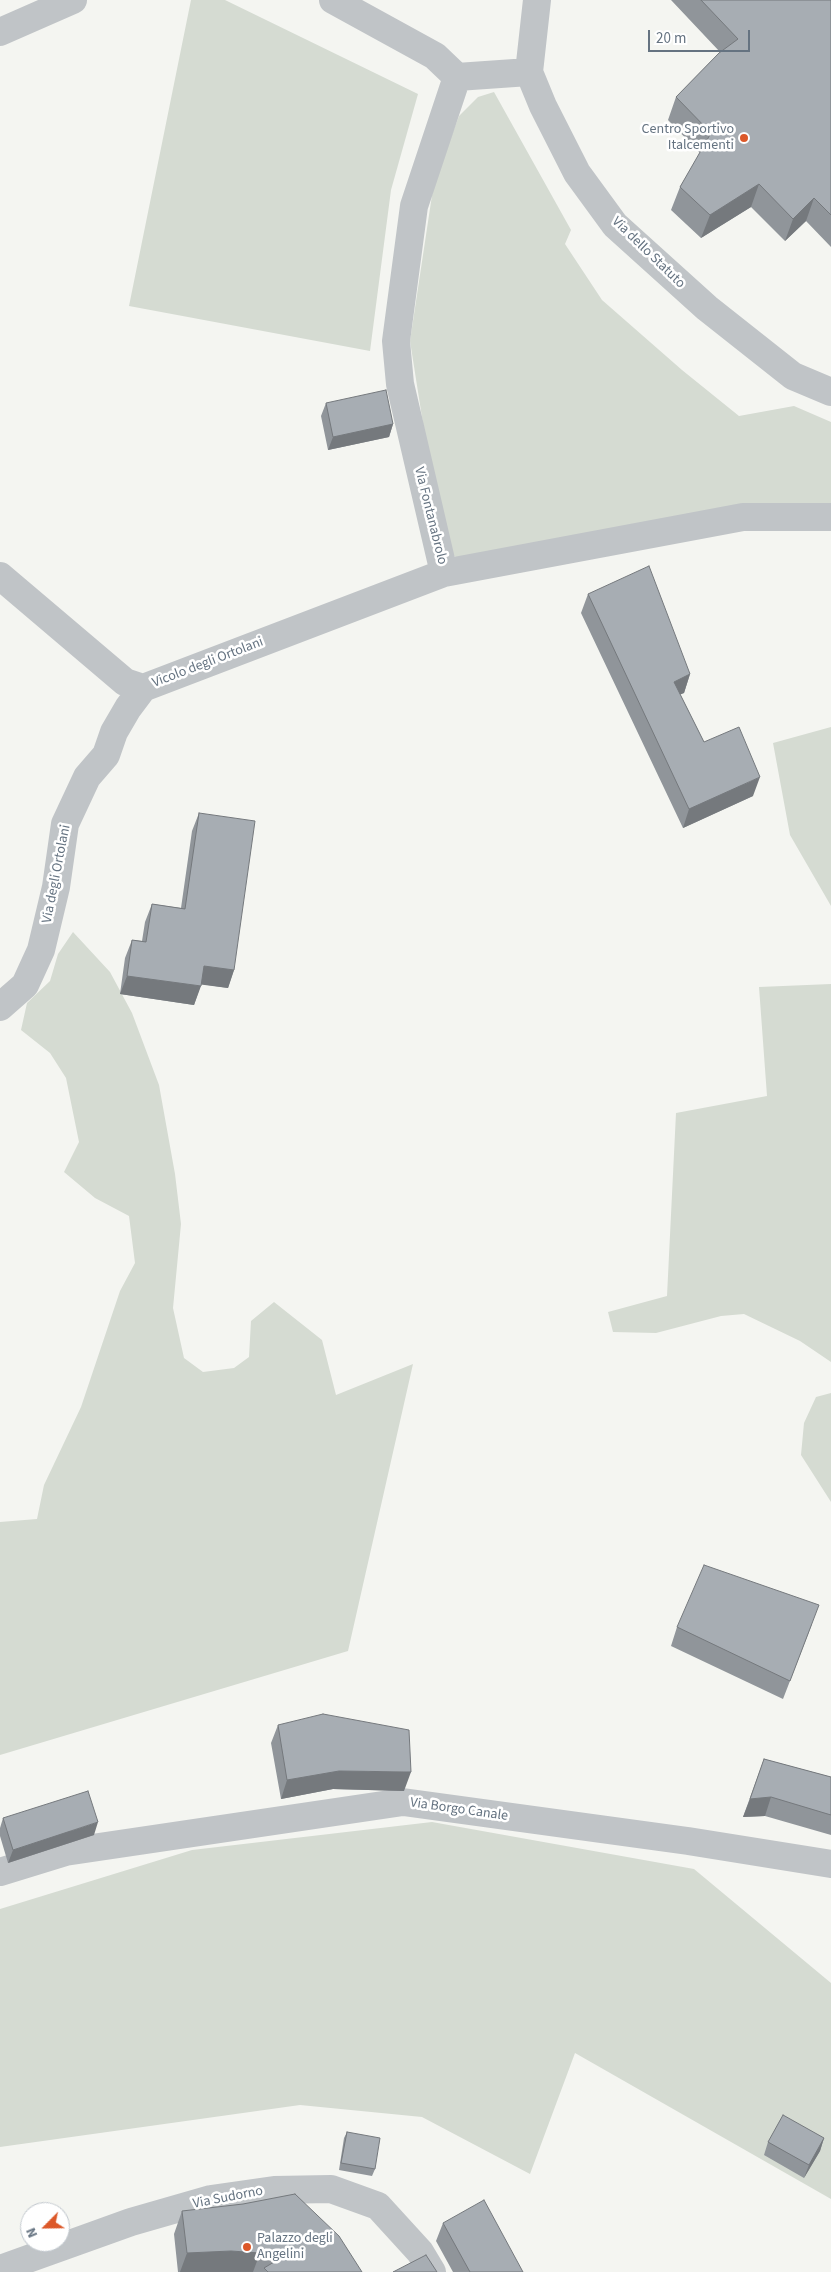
<!DOCTYPE html>
<style>
body{margin:0}
#map{position:relative;width:831px;height:2272px;overflow:hidden;background:#f4f5f1;font-family:"Source Sans 3",sans-serif}
canvas{display:block}
.north{position:absolute;left:20px;top:2202px;width:50px;height:50px;box-sizing:border-box;background:#fff;border:1px solid #c1c7cd;border-radius:50%;rotate:247deg;font-size:14px;font-weight:700;line-height:20px;text-align:center;color:#657381}
.north::after{content:'';display:block;margin:auto;width:18px;height:22px;background:#dc5829;clip-path:polygon(50% 0,100% 100%,50% 72%,0 100%)}
.scale{position:absolute;left:648px;top:30px;width:102px;height:22px;box-sizing:border-box;border:2px solid #657381;border-top:0;padding-left:6px;font-size:15px;line-height:18px;white-space:nowrap;color:#657381;-webkit-text-stroke:4px #fff;paint-order:stroke}
</style>
<div id="map">
<canvas width="831" height="2272"></canvas>
<div class="north">N</div>
<div class="scale">20 m</div>
</div>
<script>
const ctx = document.querySelector('canvas').getContext('2d');
ctx.lineJoin = 'round';
function fill(path, color) { ctx.fillStyle = color; ctx.fill(path, 'evenodd'); }
const toPath = rows => new Path2D(rows.map(r => 'M' + r).join(''));
function stroke(path, color, width, dash) { ctx.strokeStyle = color; ctx.lineWidth = width; ctx.lineCap = dash ? 'butt' : 'round'; ctx.setLineDash(dash || []); ctx.stroke(path); }
function write(font, color, halo, rows, align = 'center') {
  ctx.font = font + ' "Source Sans 3",sans-serif'; ctx.lineWidth = 5; ctx.setLineDash([]); ctx.textBaseline = 'middle'; ctx.strokeStyle = halo; ctx.fillStyle = color; for (const [text, x, y, turn = 0] of rows) {
    ctx.save(); ctx.translate(x, y); ctx.rotate((+turn || 0) * Math.PI / 180); ctx.textAlign = isNaN(turn) ? turn : align; if (halo) ctx.strokeText(text, 0, 0); ctx.fillText(text, 0, 0); ctx.restore();
  }
}
const green = toPath([
 [191,0,225,0,418,94,391,190,370,351,129,306],
 [494,92,571,230,565,244,602,300,682,370,739,416,794,406,831,422,831,509,461,561,449,552,427,449,410,341,434,182,459,116,478,97],
 [831,727,831,906,790,835,773,743],
 [73,932,110,972,132,1013,159,1085,175,1174,181,1224,173,1308,184,1358,203,1372,234,1368,249,1357,251,1321,274,1302,322,1340,336,1395,413,1364,348,1651,0,1755,0,1522,37,1519,44,1485,81,1407,120,1291,135,1263,129,1216,95,1198,64,1172,79,1142,66,1078,50,1053,21,1030,27,1003,50,981,58,954],
 [831,984,831,1362,800,1341,744,1314,721,1316,656,1333,613,1332,608,1312,667,1296,676,1113,767,1096,759,987],
 [831,1393,831,1502,801,1455,804,1423,816,1397],
 [432,1822,694,1869,831,1983,831,2199,575,2053,530,2174,422,2117,300,2105,0,2147,0,1909,192,1850]
]);
const street = toPath([
 [333,0,435,56,457,77],
 [537,0,529,72,543,106,577,173,615,225,707,308,793,376,831,392],
 [0,32,73,0],
 [529,72,457,77,414,206,396,341,400,384,444,573,743,517,831,517],
 [0,576,125,682,143,688,444,573],
 [0,1007,25,985,41,950,56,887,65,824,87,777,106,755,114,732,128,708,143,688],
 [0,1872,65,1852,403,1802,688,1841,831,1864],
 [0,2269,131,2222,211,2199,274,2190,331,2189,378,2206,420,2252,432,2272]
]);
const wall = toPath([
 [671,0,831,0,831,247,806,221,785,241,751,207,701,238,671,210,680,187,700,153,668,120,676,97,720,52],
 [326,403,393,424,389,437,328,450,321,416],
 [588,594,690,674,684,693,680,694,704,742,753,796,683,828,581,613],
 [199,813,234,970,228,988,201,984,194,1005,120,994,125,958,132,940,142,941,145,922,152,904,181,908,192,831],
 [812,1624,783,1699,671,1646,677,1627],
 [278,1725,404,1791,333,1789,281,1799,271,1743],
 [764,1759,831,1777,831,1835,765,1816,743,1817],
 [3,1818,94,1835,8,1863,0,1836,0,1828],
 [347,2132,375,2169,372,2176,339,2170,344,2138],
 [824,2138,820,2151,804,2178,764,2155,768,2142],
 [182,2211,362,2272,178,2272,174,2234],
 [443,2223,523,2272,453,2272,436,2241]
]);
const shadedWall = toPath([
 [759,184,751,207,701,238,710,215],
 [814,198,806,221,785,241,793,219],
 [393,424,389,437,328,450,333,437],
 [690,674,684,693,667,700,674,682],
 [760,777,753,796,683,828,689,809],
 [204,966,234,970,228,988,197,984],
 [127,976,201,986,194,1005,120,994],
 [339,1771,411,1772,404,1791,333,1789,281,1799,287,1780],
 [771,1797,765,1816,743,1817,750,1799],
 [98,1822,94,1835,8,1863,13,1850],
 [824,2138,820,2151,804,2178,809,2165],
 [231,2251,260,2253,253,2272,180,2272,187,2253]
]);
const building = toPath([
 [701,0,831,0,831,215,814,198,793,219,759,184,710,215,680,187,711,133,676,97,719,53,738,39,701,0],
 [386,390,393,424,333,437,326,403,386,390],
 [649,566,690,674,674,682,704,742,739,727,760,777,689,809,588,594,649,566],
 [199,813,255,821,234,970,204,966,201,986,127,976,132,940,146,942,152,904,185,909,199,813],
 [704,1565,819,1605,790,1681,677,1627,704,1565],
 [323,1714,409,1730,411,1772,339,1771,287,1780,278,1725,323,1714],
 [764,1759,831,1777,831,1815,771,1797,750,1799,764,1759],
 [88,1791,98,1822,13,1850,3,1818,88,1791],
 [783,2115,824,2138,809,2165,768,2142,783,2115],
 [347,2132,380,2138,375,2169,341,2163,347,2132],
 [295,2194,339,2236,362,2272,268,2272,264,2268,274,2262,260,2253,231,2251,187,2253,182,2211,243,2204,295,2194],
 [484,2200,523,2272,470,2272,443,2223,484,2200],
 [426,2255,437,2272,393,2272,426,2255]
]);
const markers = [
 [744,138,5,"#dc5829"],
 [247,2247,5,"#dc5829"]
];
const poiNames = [
 ["Centro Sportivo",734,130],
 ["Italcementi",734,146],
 ["Palazzo degli",257,2239,"left"],
 ["Angelini",257,2255,"left"]
];
const streetNames = [
 ["Via dello Statuto",648,253,44],
 ["Via Fontanabrolo",430,516,76],
 ["Vicolo degli Ortolani",208,663,-21],
 ["Via degli Ortolani",57,874,-79],
 ["Via Borgo Canale",459,1810,8],
 ["Via Sudorno",228,2198,-11]
];
fill(green, '#d5dbd2');
stroke(street, '#c0c4c7', 28);
fill(wall, '#90959a');
fill(shadedWall, '#75797d');
fill(building, '#a7adb3');
stroke(building, '#75797d', 1);
for (const [x, y, r, color] of markers) { const dot = new Path2D(); dot.arc(x, y, r, 0, 2 * Math.PI); ctx.fillStyle = color; ctx.fill(dot); stroke(dot, '#fff', 2); }
write('14px', '#657381', '#fff', poiNames, 'right');
write('14px', '#657381', '#fff', streetNames);
</script>
